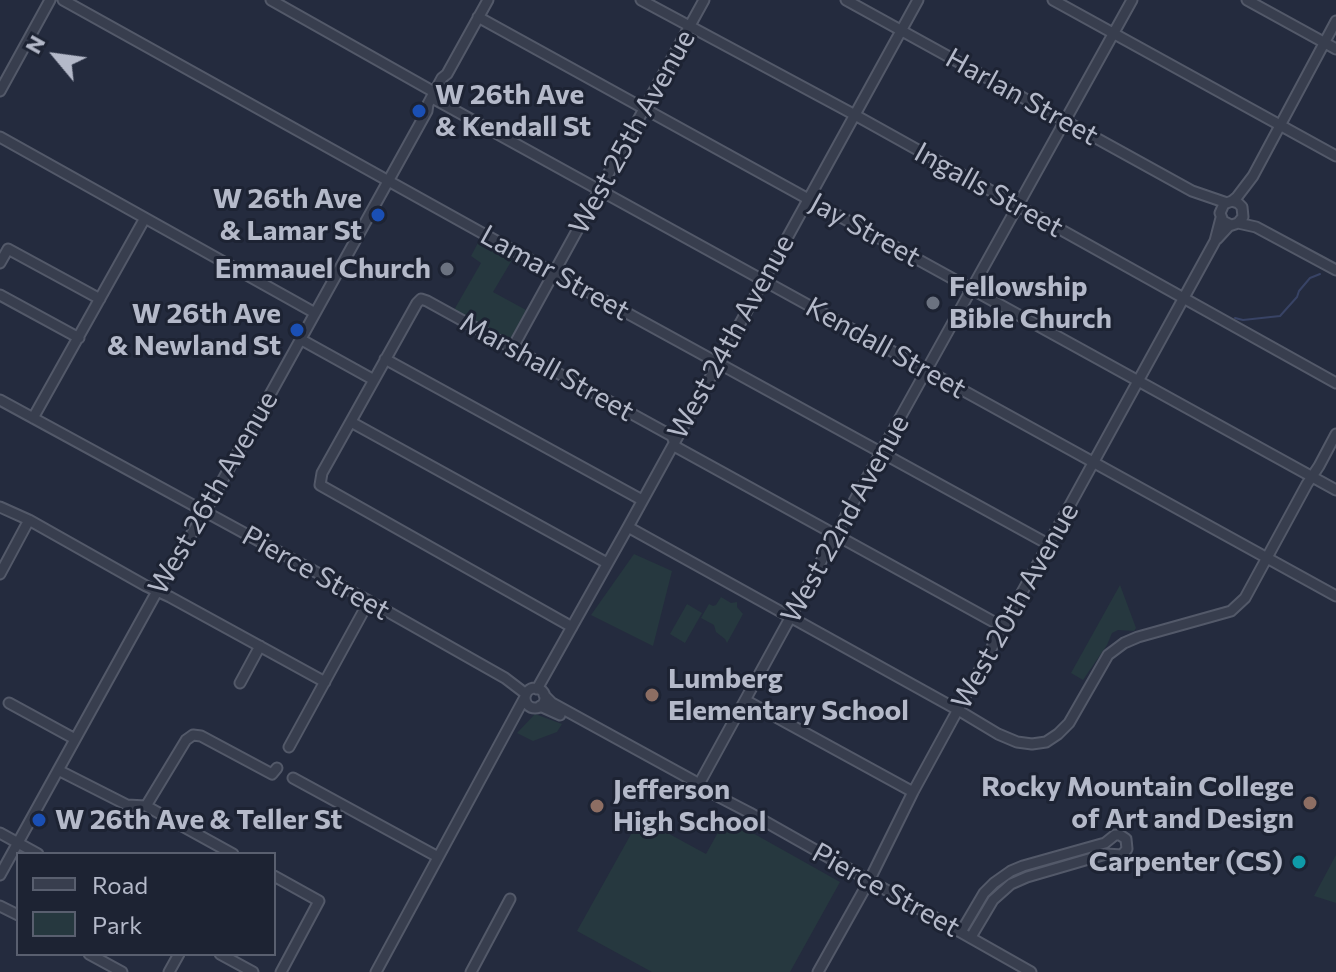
<!DOCTYPE html>
<style>
body{margin:0}
#map{position:relative;width:1336px;height:972px;overflow:hidden;background:#242b3e;font-family:Commissioner,sans-serif}
canvas{display:block}
.legend{position:absolute;left:16px;top:852px;width:260px;height:104px;box-sizing:border-box;background:#1d2333;border:2px solid #595f6f;margin:0;padding:10px 14px;list-style:none;font-size:24px;color:#b4b9c9}
.legend li{display:flex;align-items:center;gap:16px;height:40px}
.legend b{width:40px;border:2px solid #595f6f}
.north{position:absolute;left:16px;top:16px;width:80px;height:80px;-webkit-text-stroke:6px #1d2333;paint-order:stroke;rotate:299deg;font-size:22px;font-weight:700;line-height:32px;text-align:center;color:#b4b9c9}
.north::after{content:'';display:block;margin:auto;width:28px;height:36px;background:#b4b9c9;clip-path:polygon(50% 0,100% 100%,50% 72%,0 100%)}
</style>
<div id="map">
<canvas width="1336" height="972"></canvas>
<ul class="legend">
<li><b style="height:10px;background:#383e4e"></b>Road</li>
<li><b style="height:22px;background:#26383f"></b>Park</li>
</ul>
<div class="north">N</div>
</div>
<script>
const ctx = document.querySelector('canvas').getContext('2d');
ctx.lineJoin = 'round';
function fill(path, color) { ctx.fillStyle = color; ctx.fill(path, 'evenodd'); }
const toPath = rows => new Path2D(rows.map(r => 'M' + r).join(''));
function stroke(path, color, width, dash) { ctx.strokeStyle = color; ctx.lineWidth = width; ctx.lineCap = dash ? 'butt' : 'round'; ctx.setLineDash(dash || []); ctx.stroke(path); }
function write(font, color, halo, rows, align = 'center') {
  ctx.font = font + ' Commissioner,sans-serif'; ctx.lineWidth = 6; ctx.setLineDash([]); ctx.textBaseline = 'middle'; ctx.strokeStyle = halo; ctx.fillStyle = color; for (const [text, x, y, turn = 0] of rows) {
    ctx.save(); ctx.translate(x, y); ctx.rotate((+turn || 0) * Math.PI / 180); ctx.textAlign = isNaN(turn) ? turn : align; if (halo) ctx.strokeText(text, 0, 0); ctx.fillText(text, 0, 0); ctx.restore();
  }
}
const green = toPath([
 [479,241,512,260,493,292,526,310,510,340,505,339,454,310,481,263,471,256],
 [634,554,672,571,653,646,591,615],
 [1120,585,1136,628,1134,631,1118,630,1112,633,1107,645,1083,680,1071,673],
 [721,597,731,603,737,602,737,607,743,614,727,643,725,639,716,632,714,625,701,618,709,604,713,606,716,605],
 [687,604,702,613,685,643,670,634],
 [535,714,562,724,557,732,533,741,517,733],
 [640,818,706,854,726,818,840,882,790,972,652,972,577,931],
 [1336,855,1336,903,1314,896]
]);
const stream = toPath([
 [1235,318,1243,320,1280,316,1297,297,1299,291,1310,278,1320,274]
]);
const minor = toPath([
 [63,0,554,273,1048,544],
 [271,0,434,92],
 [641,0,855,115,1336,383],
 [846,0,1192,191,1227,203],
 [1053,0,1336,156],
 [1247,0,1336,49],
 [478,17,1336,490],
 [0,91,50,0],
 [436,100,1336,596],
 [0,137,315,313],
 [1232,201,1237,197,1253,176,1336,21],
 [1238,223,1256,227,1336,270],
 [1217,239,1229,226,1238,223,1243,217,1242,207,1238,203,1232,201,1224,204,1220,213,1223,221,1231,225],
 [0,263,8,249,100,299],
 [0,295,79,338],
 [300,339,374,380],
 [513,347,704,0],
 [385,359,642,500],
 [0,400,369,601,505,678,526,694],
 [33,418,145,218],
 [351,422,607,563],
 [0,507,29,520,146,586,170,597,325,682],
 [628,527,958,710,998,734,1017,742,1032,744,1046,742,1058,734,1069,723,1108,655,1124,643,1138,637,1231,611,1245,598,1307,484,1319,466,1336,434],
 [0,574,29,520],
 [572,627,320,485,322,473,417,303,421,299,427,301,672,436,676,447,1003,627],
 [240,683,260,646],
 '525 698a10 10 0 1 1 20 0a10 10 0 1 1-20 0Z',
 [537,689,628,527,918,0],
 [544,695,552,703,694,781,698,786,750,813,1031,972],
 [745,700,913,792],
 [9,703,75,739],
 [540,706,560,715],
 [289,747,369,601],
 [58,770,127,805,146,806,233,854],
 [293,778,438,857],
 [698,786,881,452,1132,0],
 [146,806,186,740,193,735,201,736,272,774,277,768],
 [0,833,38,854],
 [0,875,165,577,205,512,427,111,428,104,442,78,447,74,488,0],
 [274,876,319,901,281,972],
 [0,906,18,915],
 [961,932,984,893,994,883,1011,871,1023,866,1105,843,1115,835,1120,835,1126,839,1127,849,1122,855,1106,854,1027,877,1011,884,993,900,971,937],
 [89,954,122,972],
 [220,954,253,972],
 [169,972,179,954],
 [376,972,525,697],
 [471,972,510,899],
 [818,972,869,881,913,792,1003,627,1215,241,1221,218]
]);
const markers = [
 [419,111,8,"#1a4fb4"],
 [378,215,8,"#1a4fb4"],
 [447,269,8,"#6b7280"],
 [933,303,8,"#6b7280"],
 [297,330,8,"#1a4fb4"],
 [652,695,8,"#8d6e63"],
 [1310,803,8,"#8d6e63"],
 [597,806,8,"#8d6e63"],
 [39,820,8,"#1a4fb4"],
 [1299,862,8,"#0f9aa8"]
];
const poiNames = [
 ["W 26th Ave",435,95],
 ["& Kendall St",435,127],
 ["W 26th Ave",362,199,"right"],
 ["& Lamar St",362,231,"right"],
 ["Emmauel Church",431,269,"right"],
 ["Fellowship",949,287],
 ["Bible Church",949,319],
 ["W 26th Ave",281,314,"right"],
 ["& Newland St",281,346,"right"],
 ["Lumberg",668,679],
 ["Elementary School",668,711],
 ["Rocky Mountain College",1294,787,"right"],
 ["of Art and Design",1294,819,"right"],
 ["Jefferson",613,790],
 ["High School",613,822],
 ["W 26th Ave & Teller St",55,820],
 ["Carpenter (CS)",1283,862,"right"]
];
const streetNames = [
 ["Harlan Street",1022,97,29],
 ["West 25th Avenue",632,132,-61],
 ["Ingalls Street",989,190,29],
 ["Jay Street",865,230,29],
 ["Lamar Street",555,273,29],
 ["West 24th Avenue",731,337,-61],
 ["Kendall Street",886,348,29],
 ["Marshall Street",547,367,29],
 ["West 26th Avenue",213,493,-60],
 ["West 22nd Avenue",845,519,-61],
 ["Pierce Street",316,573,29],
 ["West 20th Avenue",1015,606,-61],
 ["Pierce Street",886,890,29]
];
fill(green, '#26383f');
stroke(stream, '#384365', 2);
stroke(minor, '#535969', 13);
stroke(minor, '#383e4e', 9);
for (const [x, y, r, color] of markers) { const dot = new Path2D(); dot.arc(x, y, r, 0, 2 * Math.PI); ctx.fillStyle = color; ctx.fill(dot); stroke(dot, '#1d2333', 3); }
write('bold 28px', '#b4b9c9', '#1d2333', poiNames, 'left');
write('28px', '#b4b9c9', '#1d2333', streetNames);
</script>
